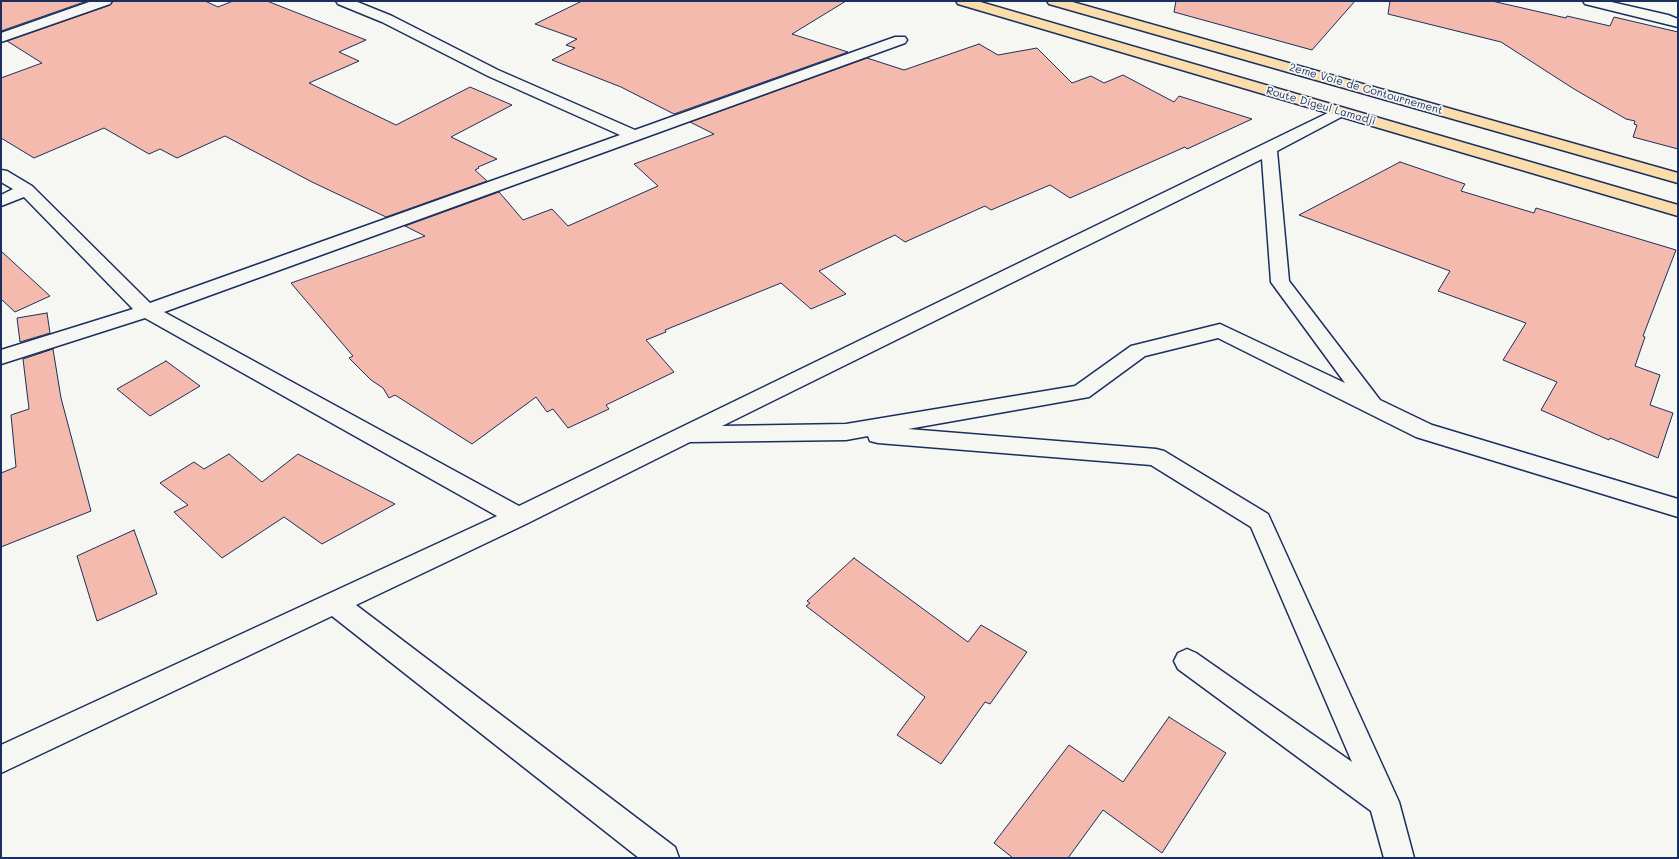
<!DOCTYPE html>
<style>
body{margin:0}
#map{position:relative;width:1679px;height:859px;overflow:hidden;background:#f6f6f2;font-family:Mali,sans-serif}
canvas{display:block}
.frame{position:absolute;inset:0;border:2px solid #1b2f5e;pointer-events:none}
</style>
<div id="map">
<canvas width="1679" height="859"></canvas>
<div class="frame"></div>
</div>
<script>
const ctx = document.querySelector('canvas').getContext('2d');
ctx.lineJoin = 'round';
function fill(path, color) { ctx.fillStyle = color; ctx.fill(path, 'evenodd'); }
const toPath = rows => new Path2D(rows.map(r => 'M' + r).join(''));
function stroke(path, color, width, dash) { ctx.strokeStyle = color; ctx.lineWidth = width; ctx.lineCap = dash ? 'butt' : 'round'; ctx.setLineDash(dash || []); ctx.stroke(path); }
function write(font, color, halo, rows, align = 'center') {
  ctx.font = font + ' Mali,sans-serif'; ctx.lineWidth = 3.5; ctx.setLineDash([]); ctx.textBaseline = 'middle'; ctx.strokeStyle = halo; ctx.fillStyle = color; for (const [text, x, y, turn = 0] of rows) {
    ctx.save(); ctx.translate(x, y); ctx.rotate((+turn || 0) * Math.PI / 180); ctx.textAlign = isNaN(turn) ? turn : align; if (halo) ctx.strokeText(text, 0, 0); ctx.fillText(text, 0, 0); ctx.restore();
  }
}
const building = toPath([
 [1,1,87,1,1,31,1,1],
 [113,1,205,1,218,7,233,1,267,1,366,40,339,52,359,61,309,83,396,125,470,87,512,105,451,137,497,159,478,167,479,168,475,170,487,181,386,217,312,182,225,136,177,158,160,149,149,154,104,128,34,158,1,138,1,78,42,63,7,41,110,5,113,1],
 [582,1,846,1,792,34,848,52,674,114,621,87,552,60,575,48,566,45,577,39,535,24,582,1],
 [1176,1,1355,1,1312,50,1174,12,1176,1],
 [1390,1,1492,1,1566,18,1567,16,1610,26,1614,17,1678,32,1678,149,1633,137,1637,125,1634,124,1635,121,1626,119,1574,89,1501,42,1388,14,1390,1],
 [979,44,998,55,1037,48,1072,83,1091,76,1104,83,1123,75,1174,102,1179,96,1252,119,1187,149,1185,147,1070,198,1050,185,991,210,985,206,905,242,895,235,819,271,846,294,811,309,781,283,665,330,666,332,646,340,674,372,606,405,609,409,568,428,553,409,547,412,536,397,472,444,395,395,389,398,383,388,371,380,349,358,353,356,291,283,425,236,405,226,499,192,523,220,552,209,568,226,658,186,634,164,714,134,690,122,867,58,904,70,979,44],
 [1400,162,1465,184,1461,191,1534,213,1536,208,1676,250,1643,336,1645,337,1635,366,1660,375,1650,405,1673,413,1658,458,1610,438,1609,440,1541,410,1557,382,1503,360,1526,323,1438,291,1450,271,1299,215,1400,162],
 [1,251,50,296,15,312,1,299,1,251],
 [47,313,50,333,20,342,17,318,47,313],
 [53,349,61,398,91,511,1,547,1,473,16,467,11,415,29,409,23,359,53,349],
 [166,361,200,386,150,416,117,389,166,361],
 [229,454,262,482,298,454,395,504,322,544,284,517,222,558,174,512,188,505,160,483,194,462,204,469,229,454],
 [134,530,157,594,97,621,77,556,134,530],
 [854,558,968,642,981,625,1027,652,990,704,985,702,941,764,897,735,925,697,806,606,810,603,807,601,854,558],
 [1169,717,1226,753,1162,853,1103,810,1068,858,1013,858,994,843,1069,745,1123,782,1169,717]
]);
const minor = toPath([
 [92,1,112,1,110,4,1,42,1,33,92,1],
 [336,1,355,1,392,16,498,70,635,130,895,37,905,37,907,40,905,43,164,312,519,506,1340,107,1345,109,1348,112,1345,115,1277,151,1289,281,1380,400,1432,425,1678,499,1678,517,1416,437,1218,338,1145,356,1089,397,908,429,1156,449,1164,451,1268,514,1399,802,1414,858,1384,858,1371,811,1178,669,1174,661,1178,653,1187,649,1196,653,1352,762,1251,527,1151,465,878,443,870,441,868,436,846,440,690,442,526,524,356,605,675,847,679,858,639,858,332,616,1,773,1,745,497,516,145,318,1,364,1,350,133,309,24,197,1,206,1,195,13,189,1,182,1,170,7,171,32,186,150,303,620,135,488,76,382,22,338,4,336,1],
 [1262,159,1271,282,1345,383,1220,324,1131,346,1075,386,846,424,722,426,1262,159],
 [1583,1,1607,1,1668,15,1678,19,1678,27,1585,4,1583,1]
]);
const major = toPath([
 [956,1,977,1,1678,205,1678,216,958,4,956,1],
 [1047,1,1069,1,1678,173,1678,183,1049,4,1047,1]
]);
const farStreetnames = [
 ["2eme Voie de Contournement",1366,89,16],
 ["Route Digeul Lamadji",1321,106,16]
];
fill(building, '#f4baae');
stroke(building, '#1b2f5e', 1);
stroke(minor, '#1b2f5e', 3);
stroke(major, '#1b2f5e', 3);
fill(minor, '#f6f6f2');
fill(major, '#fbddab');
write('11px', '#1b2f5e', '#f6f6f2', farStreetnames);
</script>
